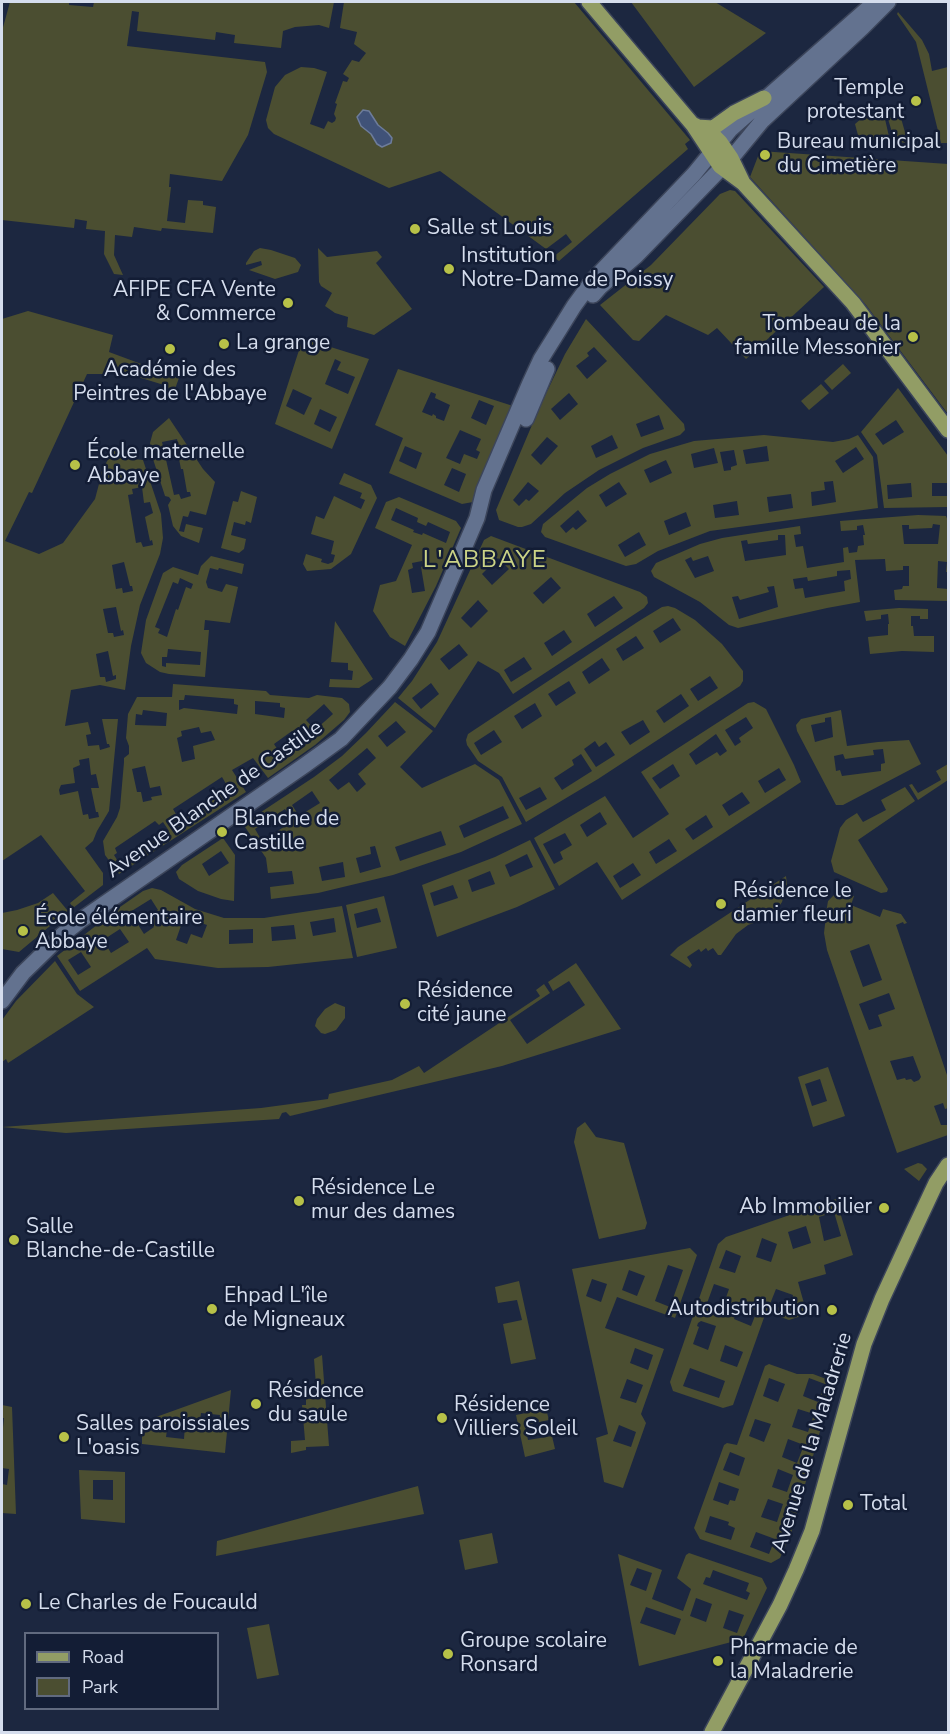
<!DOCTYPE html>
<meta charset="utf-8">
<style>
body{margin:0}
#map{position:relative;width:950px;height:1734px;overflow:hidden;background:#1c2740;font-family:"Nunito Sans",sans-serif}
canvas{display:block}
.frame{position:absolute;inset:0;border:3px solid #d5dded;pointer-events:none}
.legend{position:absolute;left:24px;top:1632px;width:195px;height:78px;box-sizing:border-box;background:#131d35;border:2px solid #616a7f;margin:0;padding:8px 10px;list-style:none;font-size:18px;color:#d5dded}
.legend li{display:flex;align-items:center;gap:12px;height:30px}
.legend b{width:30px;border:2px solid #616a7f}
</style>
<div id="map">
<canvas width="950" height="1734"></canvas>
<div class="frame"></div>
<ul class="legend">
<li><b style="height:8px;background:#929d65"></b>Road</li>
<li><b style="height:16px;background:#4b4e31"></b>Park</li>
</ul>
</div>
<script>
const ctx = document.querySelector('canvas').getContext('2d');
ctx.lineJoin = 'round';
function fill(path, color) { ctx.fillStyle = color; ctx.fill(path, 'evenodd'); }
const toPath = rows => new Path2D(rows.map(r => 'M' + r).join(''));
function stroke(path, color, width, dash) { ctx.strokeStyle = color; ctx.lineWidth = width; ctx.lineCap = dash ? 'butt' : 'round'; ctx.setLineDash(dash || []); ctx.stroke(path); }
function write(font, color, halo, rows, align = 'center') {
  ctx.font = font + ' "Nunito Sans",sans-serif'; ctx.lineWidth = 5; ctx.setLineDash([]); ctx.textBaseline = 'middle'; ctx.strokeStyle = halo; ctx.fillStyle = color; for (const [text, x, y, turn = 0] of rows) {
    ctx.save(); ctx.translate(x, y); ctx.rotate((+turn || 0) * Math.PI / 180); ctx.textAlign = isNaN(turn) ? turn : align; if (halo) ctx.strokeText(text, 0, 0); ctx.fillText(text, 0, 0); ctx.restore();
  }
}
const green = toPath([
 [10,2,69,2,69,5,93,7,94,2,334,2,329,28,319,25,295,27,283,31,281,48,234,43,235,35,216,32,215,40,137,31,139,12,132,11,127,46,265,62,267,72,248,135,222,181,170,174,169,187,171,187,167,221,185,223,188,200,203,201,203,205,216,207,213,233,162,228,161,231,134,227,132,237,115,235,114,255,123,275,114,274,104,254,105,231,86,229,87,221,75,219,74,228,2,220,2,31],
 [344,2,574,2,690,140,685,144,688,149,559,261,553,257,572,242,566,234,546,249,440,171,389,188,274,134,268,128,266,120,275,87,285,75,301,67,314,68,327,72,310,124,324,129,328,121,332,123,335,121,336,118,334,114,337,104,335,103,343,81,347,82,349,78,343,74,352,60,359,62,366,53,354,44,357,32,340,28],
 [631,2,715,2,766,33,694,87],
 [898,12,922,40,929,54,932,71,948,67,948,143,941,143,916,42,897,14],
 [886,112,889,114,885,119,890,141,859,139,855,124,862,118,865,120,867,117,870,120,874,115,877,116,879,114,881,117],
 [891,117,895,119,901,118,908,143,895,142,888,119],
 [760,151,948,164,948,414,866,305,750,177],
 [730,190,735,191,824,287,746,359,717,328,708,335,666,315,639,341,633,340,600,305,651,265,720,194],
 [260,248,271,250,295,258,301,265,298,272,275,279,249,270,262,265,261,261,246,265,246,263,254,251],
 [318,248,327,257,377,251,382,257,376,263,412,309,374,335,347,327,348,317,335,313,325,306,332,293,321,286,319,282],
 [28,311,113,335,109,352,179,378,175,389,167,395,164,385,128,374,87,374,32,493,29,492,5,541,39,554,63,543,95,499,99,484,97,480,113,450,133,459,143,460,161,514,163,538,160,554,140,605,131,646,125,690,100,685,71,690,65,726,88,722,91,734,86,735,88,746,99,745,100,750,110,747,109,744,107,744,102,719,118,719,109,811,97,831,93,841,85,848,103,873,103,885,73,908,70,903,85,891,41,835,2,861,2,319],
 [142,487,144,503,150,502,153,513,145,517,150,541,152,540,153,545,143,547,141,542,136,543,128,495,133,494,132,489],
 [124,562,130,586,132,586,133,591,123,593,122,588,116,589,112,565],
 [116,607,121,631,123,630,124,635,114,637,113,633,108,633,103,609],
 [108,651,113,676,116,675,116,679,106,682,105,677,100,677,96,654],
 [89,758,91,775,96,774,99,788,91,788,96,812,98,812,99,817,89,819,88,814,83,815,78,791,60,795,59,790,61,785,75,783,73,768,80,765,79,760],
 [586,319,684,424,685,430,680,435,643,448,599,470,565,493,531,524,522,527,518,527,499,520,496,510,540,406,565,354],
 [594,347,607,361,587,379,576,366,589,356,587,353],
 [569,393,578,404,560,420,551,409],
 [659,415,664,429,641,437,636,424],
 [612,435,618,448,596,458,591,446],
 [547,437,558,446,541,465,531,455],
 [528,482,539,491,529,501,526,499,519,506,513,500],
 [305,339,369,359,332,449,275,424,301,344],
 [335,359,341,362,337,370,355,377,348,394,325,384],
 [293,389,312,398,304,415,286,406],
 [320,409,337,417,330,432,314,424],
 [843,364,851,373,832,390,824,381],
 [398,369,513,406,473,502,462,504,389,473,403,438,375,425],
 [431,392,436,394,435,398,450,405,444,421,436,418,436,416,433,414,432,416,422,412],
 [479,400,494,406,486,425,471,418],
 [460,430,481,439,476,450,480,452,477,459,464,454,460,464,446,458],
 [405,446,422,453,416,469,399,461],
 [452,468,466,474,459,492,444,485],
 [821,384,829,393,809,410,801,401],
 [898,388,948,456,948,483,932,483,932,496,948,496,948,507,884,508,877,455,861,432],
 [896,420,904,432,883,445,875,434],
 [911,483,912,497,888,499,887,485],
 [169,418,203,469,215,482,206,515,190,511,188,517,183,516,179,531,184,532,186,524,203,528,199,543,181,536,173,526,168,505,171,500,169,497,165,496,152,456,150,443,153,432],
 [177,439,178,444,176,444,181,469,183,469,187,492,190,492,191,496,181,499,179,494,174,495,162,442],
 [764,435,833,442,849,439,858,435,873,457,878,508,710,531,658,551,636,564,626,566,545,537,541,532,543,524,587,488,610,474,650,454,694,441],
 [767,446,769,461,746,464,743,450],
 [856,447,864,459,843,473,835,461],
 [714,448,718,463,694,468,691,454],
 [734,450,737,465,731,467,731,470,724,471,720,452],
 [666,460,672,473,650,483,644,470],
 [833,481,836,502,812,506,811,492,825,490,824,482],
 [619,482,627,494,606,507,599,495],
 [791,494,793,508,769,512,767,497],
 [737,501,739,515,715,518,713,505],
 [578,510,587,521,576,530,573,527,566,533,560,526],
 [686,512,691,526,669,535,664,521],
 [639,532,646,545,625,557,618,545],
 [344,473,371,485,377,498,351,554,331,569,307,571,303,564,306,554,322,559,321,562,328,564,333,562,335,555,331,554,334,541,311,534,316,516,324,519,334,496,361,509,365,500,360,498,362,493,339,484],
 [241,491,257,497,251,523,246,521,245,525,234,522,231,535,246,539,244,549,239,553,221,548,233,501,238,502],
 [399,497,456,521,461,528,436,586,405,646,390,637,373,611,380,585,396,581,412,545,375,528,386,502],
 [396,508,418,518,417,522,426,526,428,522,450,532,446,543,423,533,422,535,413,532,414,530,391,520],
 [422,561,423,566,421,567,425,591,412,593,408,570,413,568,412,563],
 [918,515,946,516,948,521,948,572,946,572,947,562,938,561,937,588,948,589,948,601,895,600,894,590,902,589,903,586,909,586,909,566,903,566,903,570,886,571,885,559,855,560,860,602,827,608,738,628,729,625,700,602,654,577,651,571,656,563,700,544,722,538,800,526,801,534,794,535,796,547,803,546,807,568,844,562,843,548,848,547,849,553,857,552,858,546,864,545,863,535,865,535,863,525,857,526,857,530,841,531,840,521],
 [933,524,940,525,938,544,904,544,902,525,909,525,909,529,932,528],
 [778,535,785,535,786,555,745,561,741,541,747,540,748,544,778,540],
 [708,556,714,571,695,578,685,560,691,557,693,561],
 [850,570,851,579,844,581,845,591,805,598,803,588,795,589,793,579,807,577,808,581,837,576,837,571],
 [774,586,778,607,739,619,732,597,738,596,740,600,769,592,767,587],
 [491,536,640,592,647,597,648,603,644,608,513,694,499,673,478,661,435,728,398,698,412,681,437,642,484,540],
 [498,558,509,569,492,585,482,574],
 [551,577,561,588,543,604,533,593],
 [614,596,623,608,595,627,587,614],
 [478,600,488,611,471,628,461,618],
 [564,630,572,642,552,656,544,643],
 [459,644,468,655,449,670,440,659],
 [524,657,532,669,511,682,504,670],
 [431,683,439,694,421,709,412,698],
 [211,556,244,564,242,574,219,568,218,570,210,568,206,582,208,588,222,592,226,584,238,587,230,623,205,620,204,630,209,630,205,677,169,674,160,672,146,663,141,653,146,620,163,573,173,567,198,575,201,566],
 [180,578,193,584,191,589,186,587,178,610,176,609,167,637,158,633,160,629,155,627,173,582,178,584],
 [168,649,201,652,200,665,166,663,166,667,162,666,162,657,167,657],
 [668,606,675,608,695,620,722,644,743,671,743,681,740,686,598,779,526,822,502,777,478,761,467,745,466,740,468,734,639,621,662,607],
 [673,618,681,630,660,643,653,631],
 [636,636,644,648,623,661,616,649],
 [602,658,610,670,589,684,582,672],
 [710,676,718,688,698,701,690,689],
 [569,681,576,693,556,706,548,694],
 [681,694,689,706,664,723,656,711],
 [535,703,542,716,522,729,514,716],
 [643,720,650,732,630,745,621,732],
 [494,730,502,742,481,755,474,743],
 [595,741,599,747,606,742,615,755,596,767,584,749],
 [581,754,592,771,562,790,554,778,574,765,572,760],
 [540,787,547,799,526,810,519,798],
 [899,608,928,609,928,619,920,619,920,616,911,616,911,626,913,626,914,636,934,636,934,652,902,651,870,654,868,637,888,635,888,624,889,624,888,614,881,615,881,619,866,621,864,611],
 [335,621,373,679,359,688,329,687,330,679,352,680,353,671,348,670,348,663,331,662],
 [173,684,266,691,270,695,295,697,309,698,317,695,342,698,349,704,350,712,344,720,315,745,268,778,253,758,232,770,246,792,119,874,105,855,103,841,117,817,120,808,124,762,124,758,129,754,129,746,126,738,128,714,137,697,172,697],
 [185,695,234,699,234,704,238,705,237,714,184,708,179,710,179,700,184,700],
 [255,701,280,703,280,707,285,708,284,718,255,714],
 [324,704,333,714,315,730,306,720],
 [143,710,167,713,166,726,135,725,136,714,142,715],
 [199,727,201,733,211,731,215,740,193,746,195,759,182,762,177,738,182,736,181,731],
 [292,731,300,742,281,755,274,744],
 [145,766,150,788,160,786,162,795,151,797,152,800,143,802,141,792,137,792,132,769],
 [222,777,229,789,210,802,210,804,180,821,173,809],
 [155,821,159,825,163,822,169,831,119,863,114,855,117,853,115,848],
 [395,702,433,731,400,767,422,788,475,764,499,780,522,824,461,852,393,875,318,893,271,899,270,887,294,884,292,871,268,873,266,858,243,824,314,777,342,756,366,733],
 [396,721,406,732,387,747,378,736],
 [367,748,376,758,358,774,366,784,357,792,349,782,338,790,329,780],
 [312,791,320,803,299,816,292,805],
 [503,806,509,818,464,838,459,826],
 [285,809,293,821,262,841,255,829],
 [441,831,446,845,400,861,395,847],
 [375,846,381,867,360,873,356,858,371,854,370,847],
 [343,862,345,877,322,881,319,867],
 [754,702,766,709,794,765,801,782,622,900,597,862,559,886,534,838,605,796,633,838,669,814,641,772,748,703],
 [746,717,753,728,739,738,741,742,735,746,725,730],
 [716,734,727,751,720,756,717,752,696,765,689,754],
 [673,764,680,776,660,789,652,778],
 [779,768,786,780,765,793,758,781],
 [742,792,750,803,729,816,722,805],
 [600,812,607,824,587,837,580,825],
 [706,815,713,827,693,840,685,829],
 [565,833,572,845,560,852,563,859,554,864,543,844],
 [669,839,677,851,656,864,649,852],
 [633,863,641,875,620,888,613,876],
 [841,710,847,746,878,742,909,740,921,764,843,805,836,805,797,731,796,725,801,719],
 [831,717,833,737,815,742,811,725,825,722,825,718],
 [883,749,885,763,881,764,881,771,842,776,840,770,836,771,834,756,843,754,845,759,859,757,874,755,873,750],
 [948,764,948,780,918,800,909,785,912,784,918,793,941,780,936,771],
 [905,787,915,801,858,840,888,889,887,892,881,893,834,872,831,861,840,828,846,820,857,813,863,822,886,810,881,800],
 [223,838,235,855,234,901,221,899,198,891,179,879,176,872,182,865],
 [221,851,229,863,209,876,202,864],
 [530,840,555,889,517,907,437,937,422,885,495,857],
 [527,854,533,867,510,877,505,865],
 [490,871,495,884,472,892,468,880],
 [453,885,458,898,434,906,430,893],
 [786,876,787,885,782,902,776,911,771,917,748,925,736,934,721,955,718,955,713,948,708,951,706,948,701,952,699,949,687,957,692,965,690,968,670,955,678,947],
 [152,888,161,890,195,909,224,918,264,918,342,906,353,958,268,967,218,968,155,959,147,948,80,991,57,956,120,907,143,891],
 [151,899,158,910,147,917,154,927,144,934,130,912],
 [184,917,207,925,202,938,191,934,187,944,176,940],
 [334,918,336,932,313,936,310,922],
 [294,925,296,939,272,941,271,927],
 [120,929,129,942,111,953,103,940],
 [253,929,253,943,229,944,229,930],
 [81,952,91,967,78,975,68,960],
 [837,892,854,896,851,905,880,917,883,909,901,914,907,923,904,924,903,922,896,925,948,1078,948,1108,945,1109,943,1103,934,1106,941,1125,948,1125,948,1135,897,1153,827,950,824,933,827,907,828,901],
 [869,944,882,980,863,987,850,951],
 [889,993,895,1009,878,1015,882,1026,869,1030,859,1004],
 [913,1056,921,1077,919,1080,914,1082,911,1079,906,1080,905,1078,897,1080,890,1061],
 [53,893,68,911,19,952,2,949,2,913,17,910,38,903],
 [384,896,397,948,357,957,346,905],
 [377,908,381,922,357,928,354,914],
 [55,961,77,994,94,1007,8,1063,6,1059,2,1062,2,1020,16,1001],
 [576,963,621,1029,502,1066,290,1116,286,1112,282,1113,279,1119,66,1133,2,1127,261,1108,328,1099,329,1094,392,1080,419,1066,424,1073,540,996,536,990,544,984,550,993,510,1020,527,1044,585,1005,569,981,553,991,548,982],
 [335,1003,345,1007,345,1018,336,1030,325,1034,321,1033,315,1026,317,1019,325,1009],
 [828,1067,845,1116,813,1127,798,1077],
 [820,1079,827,1101,812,1106,805,1084],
 [585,1122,596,1137,624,1143,647,1223,645,1229,599,1239,574,1142,577,1128],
 [918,1163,922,1164,927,1169,919,1181,904,1169],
 [836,1199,853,1255,824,1265,826,1274,798,1282,807,1314,789,1320,766,1312,733,1405,723,1408,673,1391,670,1382,718,1244,726,1237],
 [834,1212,841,1236,824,1241,819,1217],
 [806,1226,811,1243,793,1249,788,1232],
 [762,1238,777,1244,771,1262,756,1257],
 [726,1250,741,1256,735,1273,719,1268],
 [714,1284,729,1289,721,1312,706,1306],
 [776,1289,793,1295,788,1311,770,1304],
 [739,1304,757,1311,751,1326,734,1319],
 [701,1321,716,1326,708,1350,693,1344,699,1327,697,1326,698,1323],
 [725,1345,743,1352,737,1367,720,1361],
 [690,1368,725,1381,719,1398,683,1386],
 [690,1248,697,1255,675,1318,617,1297,605,1328,664,1349,641,1414,646,1423,623,1488,604,1482,596,1438,608,1434,572,1269],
 [668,1265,683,1270,670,1307,655,1301],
 [629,1270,645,1276,637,1296,622,1290],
 [592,1279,607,1284,601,1302,586,1296],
 [635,1348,653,1355,648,1370,630,1363],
 [627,1379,643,1385,636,1403,620,1398],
 [619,1425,636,1432,631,1447,613,1441],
 [519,1281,536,1359,511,1364,503,1324,522,1320,517,1300,498,1303,495,1287],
 [322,1355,329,1446,306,1447,306,1450,291,1453,291,1441,305,1440,302,1405,306,1405,306,1399,317,1398,314,1359],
 [769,1364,797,1374,813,1374,834,1382,791,1534,780,1558,771,1563,700,1539,694,1528,724,1445,727,1443,737,1445,765,1366],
 [769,1378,785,1384,778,1402,763,1396],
 [809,1378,825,1384,818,1402,803,1396],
 [798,1409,814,1414,808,1432,792,1427],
 [755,1419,771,1424,764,1442,749,1436],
 [788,1439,804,1445,797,1463,782,1457],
 [730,1452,745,1458,739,1476,723,1470],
 [778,1469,793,1475,787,1492,772,1487],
 [719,1482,739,1489,735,1501,730,1500,728,1505,713,1500],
 [768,1499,783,1504,777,1522,761,1517],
 [710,1516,729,1522,728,1525,735,1528,731,1540,705,1532],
 [756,1532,775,1539,769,1554,750,1547],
 [231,1390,225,1453,142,1444,142,1435,156,1417],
 [201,1413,220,1415,218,1431,199,1429],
 [168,1423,185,1425,184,1439,166,1437],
 [2,1405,12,1407,16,1514,2,1513,2,1484,7,1485,9,1469,2,1468,2,1437,4,1418,2,1418],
 [546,1409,549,1420,525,1425,528,1440,552,1436,555,1449,525,1457,516,1415],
 [79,1470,125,1472,125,1523,81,1519],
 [93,1480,113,1480,113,1500,93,1499],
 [418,1486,424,1514,216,1556,217,1541],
 [492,1533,498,1563,465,1570,459,1540],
 [689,1553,762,1578,767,1588,743,1639,639,1666,618,1554,662,1570,652,1599,683,1611,691,1589,677,1578,686,1555],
 [637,1568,652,1573,646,1591,630,1585],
 [713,1570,749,1583,746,1591,750,1593,747,1600,703,1584,706,1577,710,1578],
 [696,1598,712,1604,706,1622,690,1616],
 [646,1607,681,1619,675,1635,640,1623],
 [729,1610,744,1615,737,1633,723,1628],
 [269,1624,279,1675,257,1679,247,1628]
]);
const water = toPath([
 [363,110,369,111,378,125,388,133,392,138,391,143,382,147,377,144,371,134,361,126,357,117,363,110]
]);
const tertiary = toPath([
 [593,295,600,287,636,256,734,155,762,121,863,27,888,2],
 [526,419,547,369],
 [2,1001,23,973,62,935,81,920,305,765,341,739,390,687,411,659,428,632,477,518,484,490,529,385,541,359,574,306,593,280,694,174,730,130,875,2]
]);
const primary = toPath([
 [589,2,693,125,720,166,743,183,853,303,948,430],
 [694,125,713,135,720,142,731,158,743,183],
 [697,127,713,128,734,113,764,98],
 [712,1732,780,1605,796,1570,812,1531,864,1344,882,1299,913,1232,936,1183,948,1165]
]);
const markers = [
 [916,101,6,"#b7c148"],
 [765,155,6,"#b7c148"],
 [415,229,6,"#b7c148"],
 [449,269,6,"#b7c148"],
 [288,303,6,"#b7c148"],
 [913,337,6,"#b7c148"],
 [224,344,6,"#b7c148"],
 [170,349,6,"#b7c148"],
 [75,465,6,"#b7c148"],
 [222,832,6,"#b7c148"],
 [721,904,6,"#b7c148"],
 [23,931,6,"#b7c148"],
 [405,1004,6,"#b7c148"],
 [299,1201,6,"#b7c148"],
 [884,1208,6,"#b7c148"],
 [14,1240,6,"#b7c148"],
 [212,1309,6,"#b7c148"],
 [832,1310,6,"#b7c148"],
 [256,1404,6,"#b7c148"],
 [442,1418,6,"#b7c148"],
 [64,1437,6,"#b7c148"],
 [848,1505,6,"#b7c148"],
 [26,1604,6,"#b7c148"],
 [448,1654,6,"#b7c148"],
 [718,1661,6,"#b7c148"]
];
const poiNames = [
 ["Temple",904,89,"right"],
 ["protestant",904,113,"right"],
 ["Bureau municipal",777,143],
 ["du Cimetière",777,167],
 ["Salle st Louis",427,229],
 ["Institution",461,257],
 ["Notre-Dame de Poissy",461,281],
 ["AFIPE CFA Vente",276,291,"right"],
 ["& Commerce",276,315,"right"],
 ["Tombeau de la",901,325,"right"],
 ["famille Messonier",901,349,"right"],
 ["La grange",236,344],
 ["Académie des",170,371,"center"],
 ["Peintres de l'Abbaye",170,395,"center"],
 ["École maternelle",87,453],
 ["Abbaye",87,477],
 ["Blanche de",234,820],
 ["Castille",234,844],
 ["Résidence le",733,892],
 ["damier fleuri",733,916],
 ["École élémentaire",35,919],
 ["Abbaye",35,943],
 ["Résidence",417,992],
 ["cité jaune",417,1016],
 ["Résidence Le",311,1189],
 ["mur des dames",311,1213],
 ["Ab Immobilier",872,1208,"right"],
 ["Salle",26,1228],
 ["Blanche-de-Castille",26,1252],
 ["Ehpad L'île",224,1297],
 ["de Migneaux",224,1321],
 ["Autodistribution",820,1310,"right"],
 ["Résidence",268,1392],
 ["du saule",268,1416],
 ["Résidence",454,1406],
 ["Villiers Soleil",454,1430],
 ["Salles paroissiales",76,1425],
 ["L'oasis",76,1449],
 ["Total",860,1505],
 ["Le Charles de Foucauld",38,1604],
 ["Groupe scolaire",460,1642],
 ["Ronsard",460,1666],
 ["Pharmacie de",730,1649],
 ["la Maladrerie",730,1673]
];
const streetNames = [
 ["Avenue Blanche de Castille",215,800,-35],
 ["Avenue de la Maladrerie",813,1443,-73]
];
const quarterNames = [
 ["L'ABBAYE",485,561]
];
fill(green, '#4b4e31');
fill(water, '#405278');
stroke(water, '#6d7c9b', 1.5);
stroke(tertiary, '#3c455a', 18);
stroke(primary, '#3c455a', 18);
stroke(tertiary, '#63728f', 15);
stroke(primary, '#929d65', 15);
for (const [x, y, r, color] of markers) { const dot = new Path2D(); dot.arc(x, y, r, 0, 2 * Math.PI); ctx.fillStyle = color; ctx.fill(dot); stroke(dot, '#131d35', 2); }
write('21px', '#d5dded', '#131d35', poiNames, 'left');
write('21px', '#d5dded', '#131d35', streetNames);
ctx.letterSpacing = '1.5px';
write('24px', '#cbd386', '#131d35', quarterNames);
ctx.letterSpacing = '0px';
</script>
